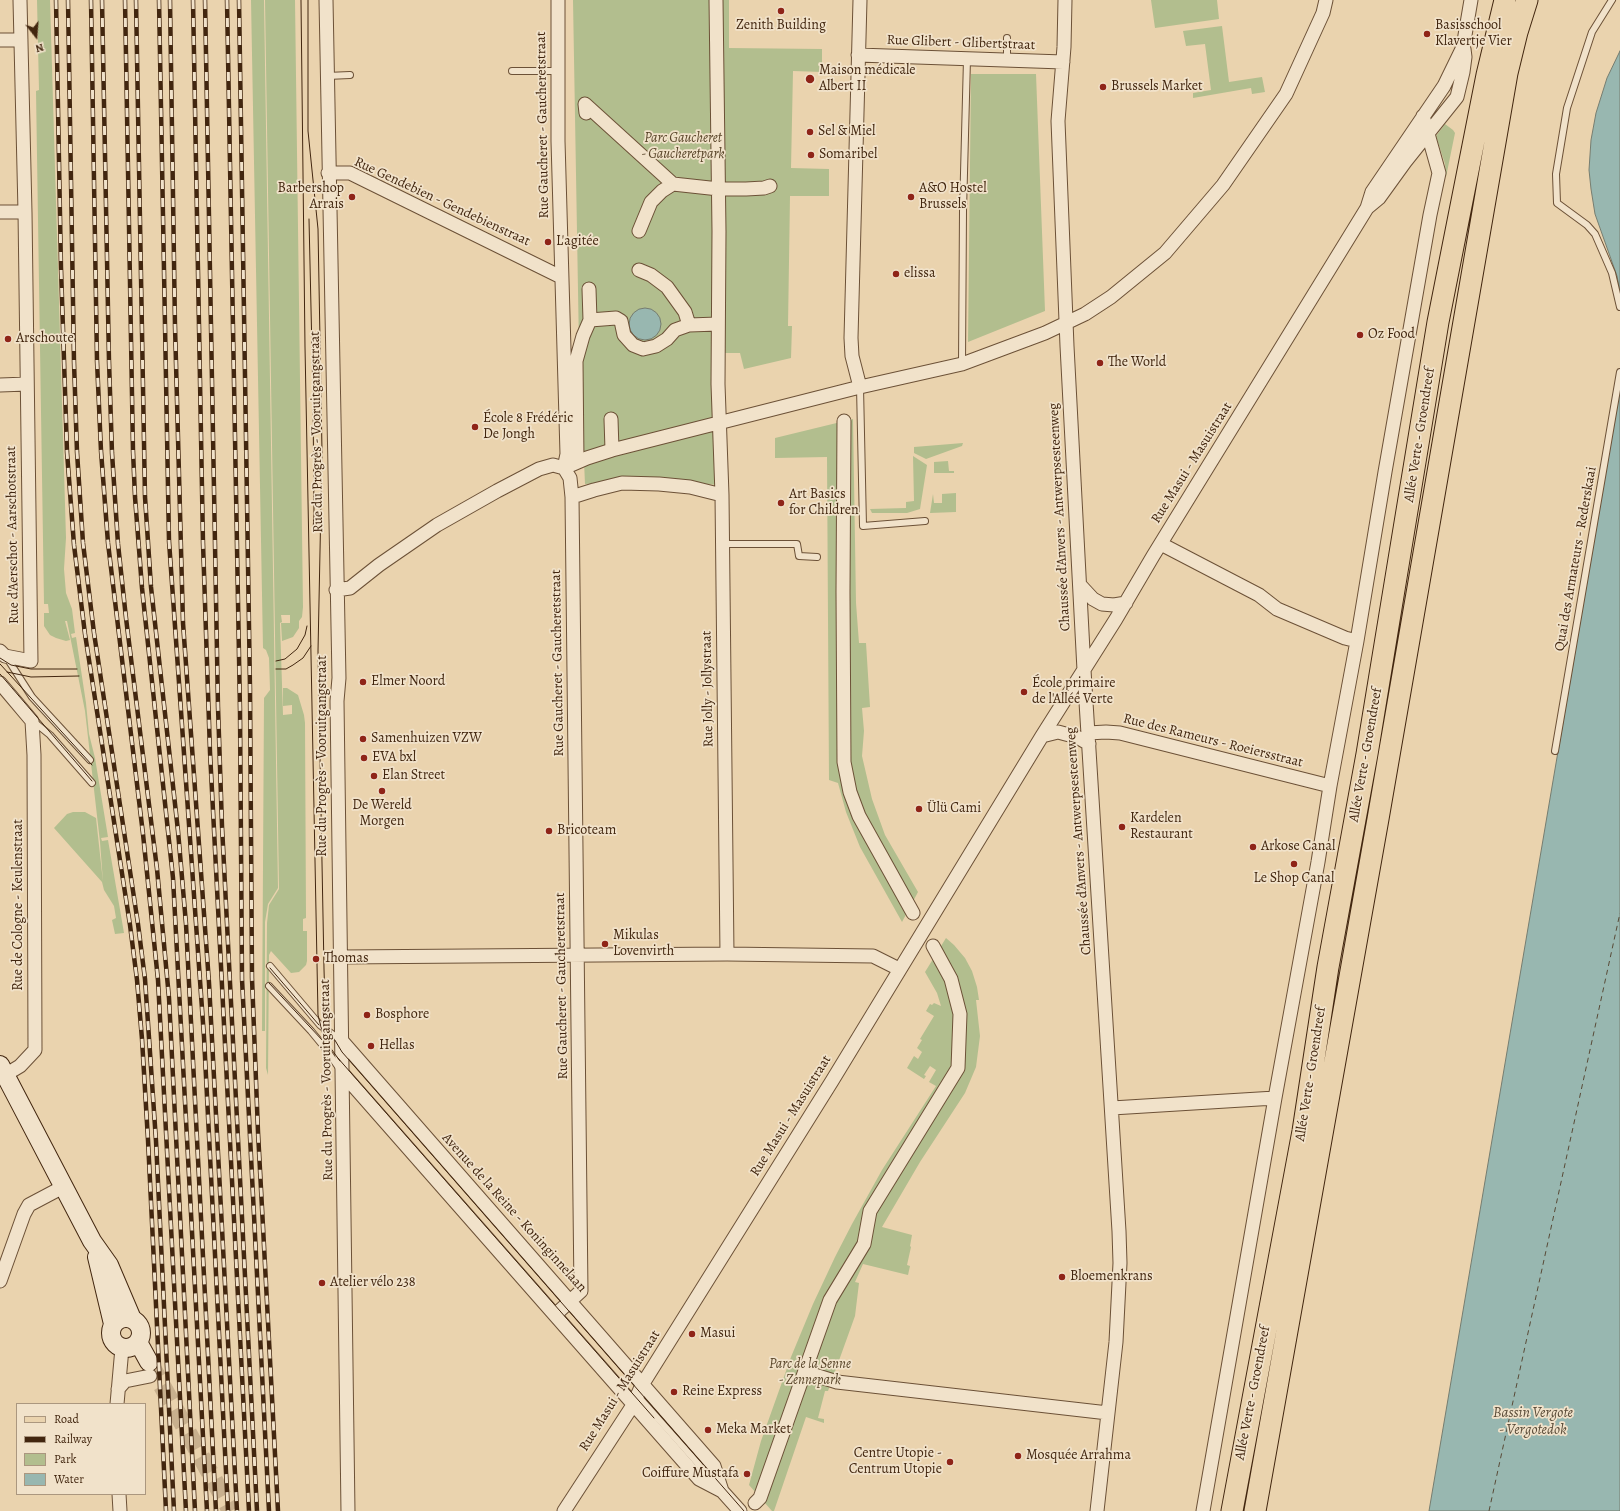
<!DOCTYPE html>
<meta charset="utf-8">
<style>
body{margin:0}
#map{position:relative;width:1620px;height:1511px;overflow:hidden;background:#ead3ae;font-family:Alegreya,serif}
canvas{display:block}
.legend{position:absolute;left:16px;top:1403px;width:130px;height:92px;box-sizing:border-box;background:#f1e2ca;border:1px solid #ab977f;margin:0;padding:5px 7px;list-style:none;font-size:12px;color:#42260f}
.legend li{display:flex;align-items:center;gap:8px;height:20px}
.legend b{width:20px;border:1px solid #ab977f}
.north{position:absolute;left:16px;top:16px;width:40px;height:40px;-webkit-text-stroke:3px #f1e2ca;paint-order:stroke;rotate:163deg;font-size:11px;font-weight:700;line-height:16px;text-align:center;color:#42260f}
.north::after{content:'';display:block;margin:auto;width:14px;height:18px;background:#42260f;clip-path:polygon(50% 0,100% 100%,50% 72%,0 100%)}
</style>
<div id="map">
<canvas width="1620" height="1511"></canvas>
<ul class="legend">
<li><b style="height:5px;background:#ead3ae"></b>Road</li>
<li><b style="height:5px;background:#42260f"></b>Railway</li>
<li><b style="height:11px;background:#b2be8e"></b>Park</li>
<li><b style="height:11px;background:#98b7b0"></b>Water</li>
</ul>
<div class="north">N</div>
</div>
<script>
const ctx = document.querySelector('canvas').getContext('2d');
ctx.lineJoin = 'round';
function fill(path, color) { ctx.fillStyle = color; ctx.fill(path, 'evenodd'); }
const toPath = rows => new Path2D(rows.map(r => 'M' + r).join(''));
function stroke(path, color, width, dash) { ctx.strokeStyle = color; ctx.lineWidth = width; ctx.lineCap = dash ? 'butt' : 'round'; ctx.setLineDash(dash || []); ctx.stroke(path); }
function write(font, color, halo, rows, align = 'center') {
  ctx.font = font + ' Alegreya,serif'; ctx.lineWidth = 3.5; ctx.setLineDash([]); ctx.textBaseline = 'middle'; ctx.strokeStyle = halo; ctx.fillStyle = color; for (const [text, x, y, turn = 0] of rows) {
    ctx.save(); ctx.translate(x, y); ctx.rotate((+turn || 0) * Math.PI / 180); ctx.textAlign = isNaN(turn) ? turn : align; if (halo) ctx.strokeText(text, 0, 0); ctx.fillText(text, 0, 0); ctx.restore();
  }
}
const green = toPath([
 [37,0,50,0,66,538,64,569,66,593,72,609,75,633,71,634,72,638,76,637,86,703,89,734,95,758,108,837,101,838,102,841,108,840,124,933,115,934,112,920,116,918,114,906,104,890,102,882,54,828,67,814,73,812,85,812,96,818,103,882,100,842,85,711,67,621,65,621,70,640,66,641,56,638,50,635,44,626,44,613,49,613,48,604,44,604,36,91,39,90],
 [251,0,264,0,278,888,268,904,265,922,265,1031,262,1031,264,698,270,690,269,658,266,650,263,648],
 [265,0,295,0,303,607,302,617,299,621,299,628,293,637,282,641,281,623,290,623,290,615,281,615,282,622,280,623,283,715,292,714,292,705,283,706,283,688,287,688,298,695,304,715,305,723,306,918,303,919,303,931,307,931,307,961,306,965,299,972,291,973,271,951,269,955,268,1075,266,1068,267,923,269,905,279,889],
 [573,0,729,0,729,48,822,49,822,72,793,71,791,168,829,169,829,196,790,196,788,326,792,326,791,358,744,369,740,353,717,353,718,485,652,479,585,484,579,348],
 [1151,0,1217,0,1219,19,1155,28],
 [1222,26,1229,82,1262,77,1265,92,1252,94,1251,88,1193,98,1193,93,1211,90,1205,44,1186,46,1183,31],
 [971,74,1036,74,1045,311,968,342],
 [1445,124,1453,130,1455,133,1446,177,1445,164,1436,136],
 [853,419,856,603,859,643,866,643,870,707,862,708,864,731,862,756,872,799,885,835,918,892,902,922,860,847,846,812,838,783,829,780,827,457,775,458,775,438],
 [963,443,962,446,926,459,914,453,914,447],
 [913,456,927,465,920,509,907,513,872,513,870,509,906,508,906,502,914,501],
 [948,461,949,471,954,471,954,473,934,473,934,462],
 [956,493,956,512,930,513,933,494,934,503,942,503,942,494],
 [946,938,954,945,965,958,972,971,977,987,979,1000,976,1000,980,1036,976,1067,965,1093,920,1162,882,1227,912,1235,910,1246,911,1247,907,1265,910,1266,908,1275,863,1264,855,1282,859,1283,855,1316,828,1391,825,1391,818,1418,824,1419,824,1423,806,1417,774,1511,772,1511,749,1485,761,1441,791,1357,813,1304,835,1257,852,1224,882,1170,936,1086,929,1082,936,1070,930,1066,924,1075,926,1076,924,1079,907,1068,914,1056,918,1059,922,1052,917,1048,922,1040,920,1039,934,1016,926,1011,930,1004,932,1005,934,1003,941,1006,937,993,925,972]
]);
const water = toPath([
 [1620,51,1620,292,1617,276,1595,214,1591,189,1589,170,1591,140,1596,113,1607,78,1620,51],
 '629 324a16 16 0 1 1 32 0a16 16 0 1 1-32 0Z',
 [1620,388,1620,1511,1429,1511,1554,775,1620,388]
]);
const ferry = toPath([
 [1489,1511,1620,913]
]);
const secondaryTunnel = toPath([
 [149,1362,231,1511]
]);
const lane = toPath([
 [1612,0,1592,32,1567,108,1556,174,1557,203,1587,225,1595,234,1612,273,1620,307],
 [1007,38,1007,60],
 [512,71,557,71],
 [327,76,350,75],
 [962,363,963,211,967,59],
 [860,387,863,526,925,521],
 [722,544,797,544,799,556,817,557],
 [7,658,32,697,90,760],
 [34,722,50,735,92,783],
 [1555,751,1620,372],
 [270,966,320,1025,340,1040],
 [269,986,311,1031,325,1048,339,1068],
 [637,1395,716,1484]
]);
const street = toPath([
 [326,0,339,678,337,701,348,1511],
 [716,0,719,231,718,384,722,495,727,954],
 [860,0,851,338,852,356,860,387],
 [1065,0,1064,47,1058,121,1067,346,1084,670,1119,1231,1120,1263,1116,1342,1097,1511],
 [0,40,21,40],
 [858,55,1063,62],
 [586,113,585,104,673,184],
 [328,173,350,173,561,277],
 [1367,208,1379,198,1405,162,1457,97,1463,72,1465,57,1464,49],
 [0,212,25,212],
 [639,231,651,202,662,191,673,184,719,189,746,189,764,188,770,186],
 [639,270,651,275,667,287,685,312,689,325],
 [590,320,616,318,621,321,624,335,633,345,643,349,656,346,667,339,675,330,689,325,718,324],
 [0,385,27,384],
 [611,419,612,450],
 [844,421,843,592,844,762,850,792,859,816,913,913],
 [577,462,576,361,583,336,590,320,589,289],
 [572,497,594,490,622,483,659,484,690,487,722,495],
 [1161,544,1259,595,1277,609,1345,638,1357,641],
 [1080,585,1093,599,1102,604,1114,605,1126,603],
 [336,590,350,588,379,565,437,525,497,491,539,469,553,465,564,468,587,458,612,450,860,387,962,364,1045,333,1085,314,1111,297,1165,253,1223,185,1286,94,1323,13,1326,0],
 [0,651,5,656,31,661,25,212,20,0],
 [0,683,32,721,34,755,35,1050,20,1066,5,1075],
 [1088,733,1106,732,1120,733,1330,786],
 [1042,736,1058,732,1077,737,1089,744],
 [341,957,727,954,873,956,899,969],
 [342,1041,714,1466,722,1491],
 [343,1074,699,1479,722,1491,740,1511],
 [1112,1108,1275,1098],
 [0,1281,24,1214,29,1205,63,1187],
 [555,1315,581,1291,572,497,570,478,564,468,567,454,558,141,558,0],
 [805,1372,837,1382,1108,1413],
 [118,1389,125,1381,150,1376],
 [117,1404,122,1348],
 [119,1494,120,1511],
 [755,1503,760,1498,830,1300,864,1244,870,1211,958,1068,960,1014,951,979,933,946],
 [564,1511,633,1405,642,1385,832,1081,1042,736,1116,619,1153,556,1367,208,1372,192,1444,86,1463,47,1471,0],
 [1203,1511,1275,1098,1318,862,1330,786,1357,641,1385,472,1430,215,1439,173,1423,116]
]);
const secondary = toPath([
 [0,1065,92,1241,109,1265,132,1319],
 [97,1257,113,1324],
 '111 1333a15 15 0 1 1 30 0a15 15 0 1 1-30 0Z',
 [138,1342,149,1362]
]);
const primary = toPath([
 [1232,1511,1303,1131,1328,967,1367,754,1438,322,1487,75,1505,0],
 [1255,1511,1378,819,1507,73,1517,32,1527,0]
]);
const tram = toPath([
 [301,0,305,347,318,1015,324,1039,340,1061],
 [308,0,308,131,318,229,322,451,318,651,324,969,325,1005,329,1025,333,1037,342,1052,744,1511],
 [309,219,313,397,314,515,313,530],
 [0,658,11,665,31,669,77,669],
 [276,661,285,659,297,649,305,635,307,626],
 [0,664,92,765],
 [276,669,286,669,293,665,303,658,311,646],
 [7,672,31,677,79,676],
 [0,674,92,781],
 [270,968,319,1025],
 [269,983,323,1041],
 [337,1057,654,1418]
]);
const rail = toPath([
 [56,0,61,268,67,452,74,545,85,634,130,925,137,980,142,1039,148,1140,166,1511],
 [68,0,74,362,77,452,83,543,94,633,138,924,145,979,156,1141,174,1511],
 [91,0,97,361,101,451,108,543,143,834,158,980,186,1511],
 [102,0,109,361,112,453,118,544,126,618,157,869,169,998,195,1511],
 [125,0,133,451,135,497,142,588,173,878,207,1511],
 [136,0,145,497,151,587,178,831,186,924,216,1511],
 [159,0,169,541,204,1037,228,1511],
 [170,0,175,326,183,623,209,983,237,1511],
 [193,0,203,543,210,752,249,1511],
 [205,0,218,707,222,826,257,1511],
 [227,0,240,710,242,979,269,1511],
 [239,0,250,688,252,978,258,1132,278,1511]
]);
const markers = [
 [781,11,4,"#8f2418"],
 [1427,34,4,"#8f2418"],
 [810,79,5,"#8f2418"],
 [1103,87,4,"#8f2418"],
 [810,132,4,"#8f2418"],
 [811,155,4,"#8f2418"],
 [352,197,4,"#8f2418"],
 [911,197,4,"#8f2418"],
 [548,242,4,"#8f2418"],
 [896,274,4,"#8f2418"],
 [1360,335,4,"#8f2418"],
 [8,339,4,"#8f2418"],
 [1100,363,4,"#8f2418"],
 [475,427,4,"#8f2418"],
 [781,503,4,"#8f2418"],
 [363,682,4,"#8f2418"],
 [1024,692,4,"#8f2418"],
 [363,739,4,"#8f2418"],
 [364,758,4,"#8f2418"],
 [374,776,4,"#8f2418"],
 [382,791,4,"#8f2418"],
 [919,809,4,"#8f2418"],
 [1122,827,4,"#8f2418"],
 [549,831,4,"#8f2418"],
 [1253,847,4,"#8f2418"],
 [1294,864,4,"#8f2418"],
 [605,944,4,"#8f2418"],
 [316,959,4,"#8f2418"],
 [367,1015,4,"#8f2418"],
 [371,1046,4,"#8f2418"],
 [1062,1277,4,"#8f2418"],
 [322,1283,4,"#8f2418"],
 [692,1334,4,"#8f2418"],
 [674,1392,4,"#8f2418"],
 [708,1430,4,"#8f2418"],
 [1018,1456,4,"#8f2418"],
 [950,1462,4,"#8f2418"],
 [747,1474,4,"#8f2418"]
];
const poiNames = [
 ["Zenith Building",781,26,"center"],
 ["Basisschool",1435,26],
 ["Klavertje Vier",1435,42],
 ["Maison médicale",819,71],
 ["Albert II",819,87],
 ["Brussels Market",1111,87],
 ["Sel & Miel",818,132],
 ["Somaribel",819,155],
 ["Barbershop",344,189,"right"],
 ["Arrais",344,205,"right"],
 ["A&O Hostel",919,189],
 ["Brussels",919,205],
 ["L'agitée",556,242],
 ["elissa",904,274],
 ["Oz Food",1368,335],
 ["Arschoute",16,339],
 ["The World",1108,363],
 ["École 8 Frédéric",483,419],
 ["De Jongh",483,435],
 ["Art Basics",789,495],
 ["for Children",789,511],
 ["Elmer Noord",371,682],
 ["École primaire",1032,684],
 ["de l'Allée Verte",1032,700],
 ["Samenhuizen VZW",371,739],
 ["EVA bxl",372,758],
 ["Elan Street",382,776],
 ["De Wereld",382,806,"center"],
 ["Morgen",382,822,"center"],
 ["Ülü Cami",927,809],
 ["Kardelen",1130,819],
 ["Restaurant",1130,835],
 ["Bricoteam",557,831],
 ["Arkose Canal",1261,847],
 ["Le Shop Canal",1294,879,"center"],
 ["Mikulas",613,936],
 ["Lovenvirth",613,952],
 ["Thomas",324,959],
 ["Bosphore",375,1015],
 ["Hellas",379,1046],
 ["Bloemenkrans",1070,1277],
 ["Atelier vélo 238",330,1283],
 ["Masui",700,1334],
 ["Reine Express",682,1392],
 ["Meka Market",716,1430],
 ["Centre Utopie -",942,1454,"right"],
 ["Centrum Utopie",942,1470,"right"],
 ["Mosquée Arrahma",1026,1456],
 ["Coiffure Mustafa",739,1474,"right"]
];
const streetNames = [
 ["Rue Glibert - Glibertstraat",961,43,2],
 ["Rue Gaucheret - Gaucheretstraat",543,125,-91],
 ["Rue Gendebien - Gendebienstraat",442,202,25],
 ["Rue du Progrès - Vooruitgangstraat",317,432,-91],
 ["Allée Verte - Groendreef",1420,435,-81],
 ["Rue Masui - Masuistraat",1192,463,-58],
 ["Chaussée d'Anvers - Antwerpsesteenweg",1060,517,-93],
 ["Rue d'Aerschot - Aarschotstraat",13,535,-91],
 ["Quai des Armateurs - Rederskaai",1576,559,-80],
 ["Rue Gaucheret - Gaucheretstraat",558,663,-91],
 ["Rue Jolly - Jollystraat",708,689,-91],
 ["Rue des Rameurs - Roeiersstraat",1213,741,14],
 ["Allée Verte - Groendreef",1366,755,-80],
 ["Rue du Progrès - Vooruitgangstraat",323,756,-90],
 ["Chaussée d'Anvers - Antwerpsesteenweg",1079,841,-94],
 ["Rue de Cologne - Keulenstraat",19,905,-90],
 ["Rue Gaucheret - Gaucheretstraat",562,986,-91],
 ["Allée Verte - Groendreef",1311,1074,-81],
 ["Rue du Progrès - Vooruitgangstraat",327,1080,-91],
 ["Rue Masui - Masuistraat",791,1116,-58],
 ["Avenue de la Reine - Koninginnelaan",514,1213,48],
 ["Rue Masui - Masuistraat",620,1391,-58],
 ["Allée Verte - Groendreef",1253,1393,-79]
];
const parkNames = [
 ["Parc Gaucheret",683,139],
 ["- Gaucheretpark",683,155],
 ["Parc de la Senne",810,1365],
 ["- Zennepark",810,1381]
];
const waterNames = [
 ["Bassin Vergote",1533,1413],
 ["- Vergotedok",1533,1430]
];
fill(green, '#b2be8e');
fill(water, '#98b7b0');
stroke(water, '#767d70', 1);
stroke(ferry, '#584a37', 1, [5, 4]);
stroke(secondaryTunnel, '#c8b08e', 18, [18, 9]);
stroke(lane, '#6c5137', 8);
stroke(street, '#6c5137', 15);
stroke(secondary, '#42260f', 20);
stroke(primary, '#42260f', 23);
stroke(lane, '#f1e2ca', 6);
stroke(street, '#f1e2ca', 13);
stroke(secondary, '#f1e2ca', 18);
stroke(primary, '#ead3ae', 21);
stroke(tram, '#42260f', 1);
stroke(rail, '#42260f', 4.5);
stroke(rail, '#f1e2ca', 3, [9]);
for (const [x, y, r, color] of markers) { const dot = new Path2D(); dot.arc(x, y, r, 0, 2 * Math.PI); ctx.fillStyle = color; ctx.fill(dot); stroke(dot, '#f1e2ca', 1.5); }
write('14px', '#42260f', '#f1e2ca', poiNames, 'left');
write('14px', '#42260f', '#f1e2ca', streetNames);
write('italic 14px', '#584428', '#f1e2ca', parkNames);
write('italic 15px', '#584a37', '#f1e2ca', waterNames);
</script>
